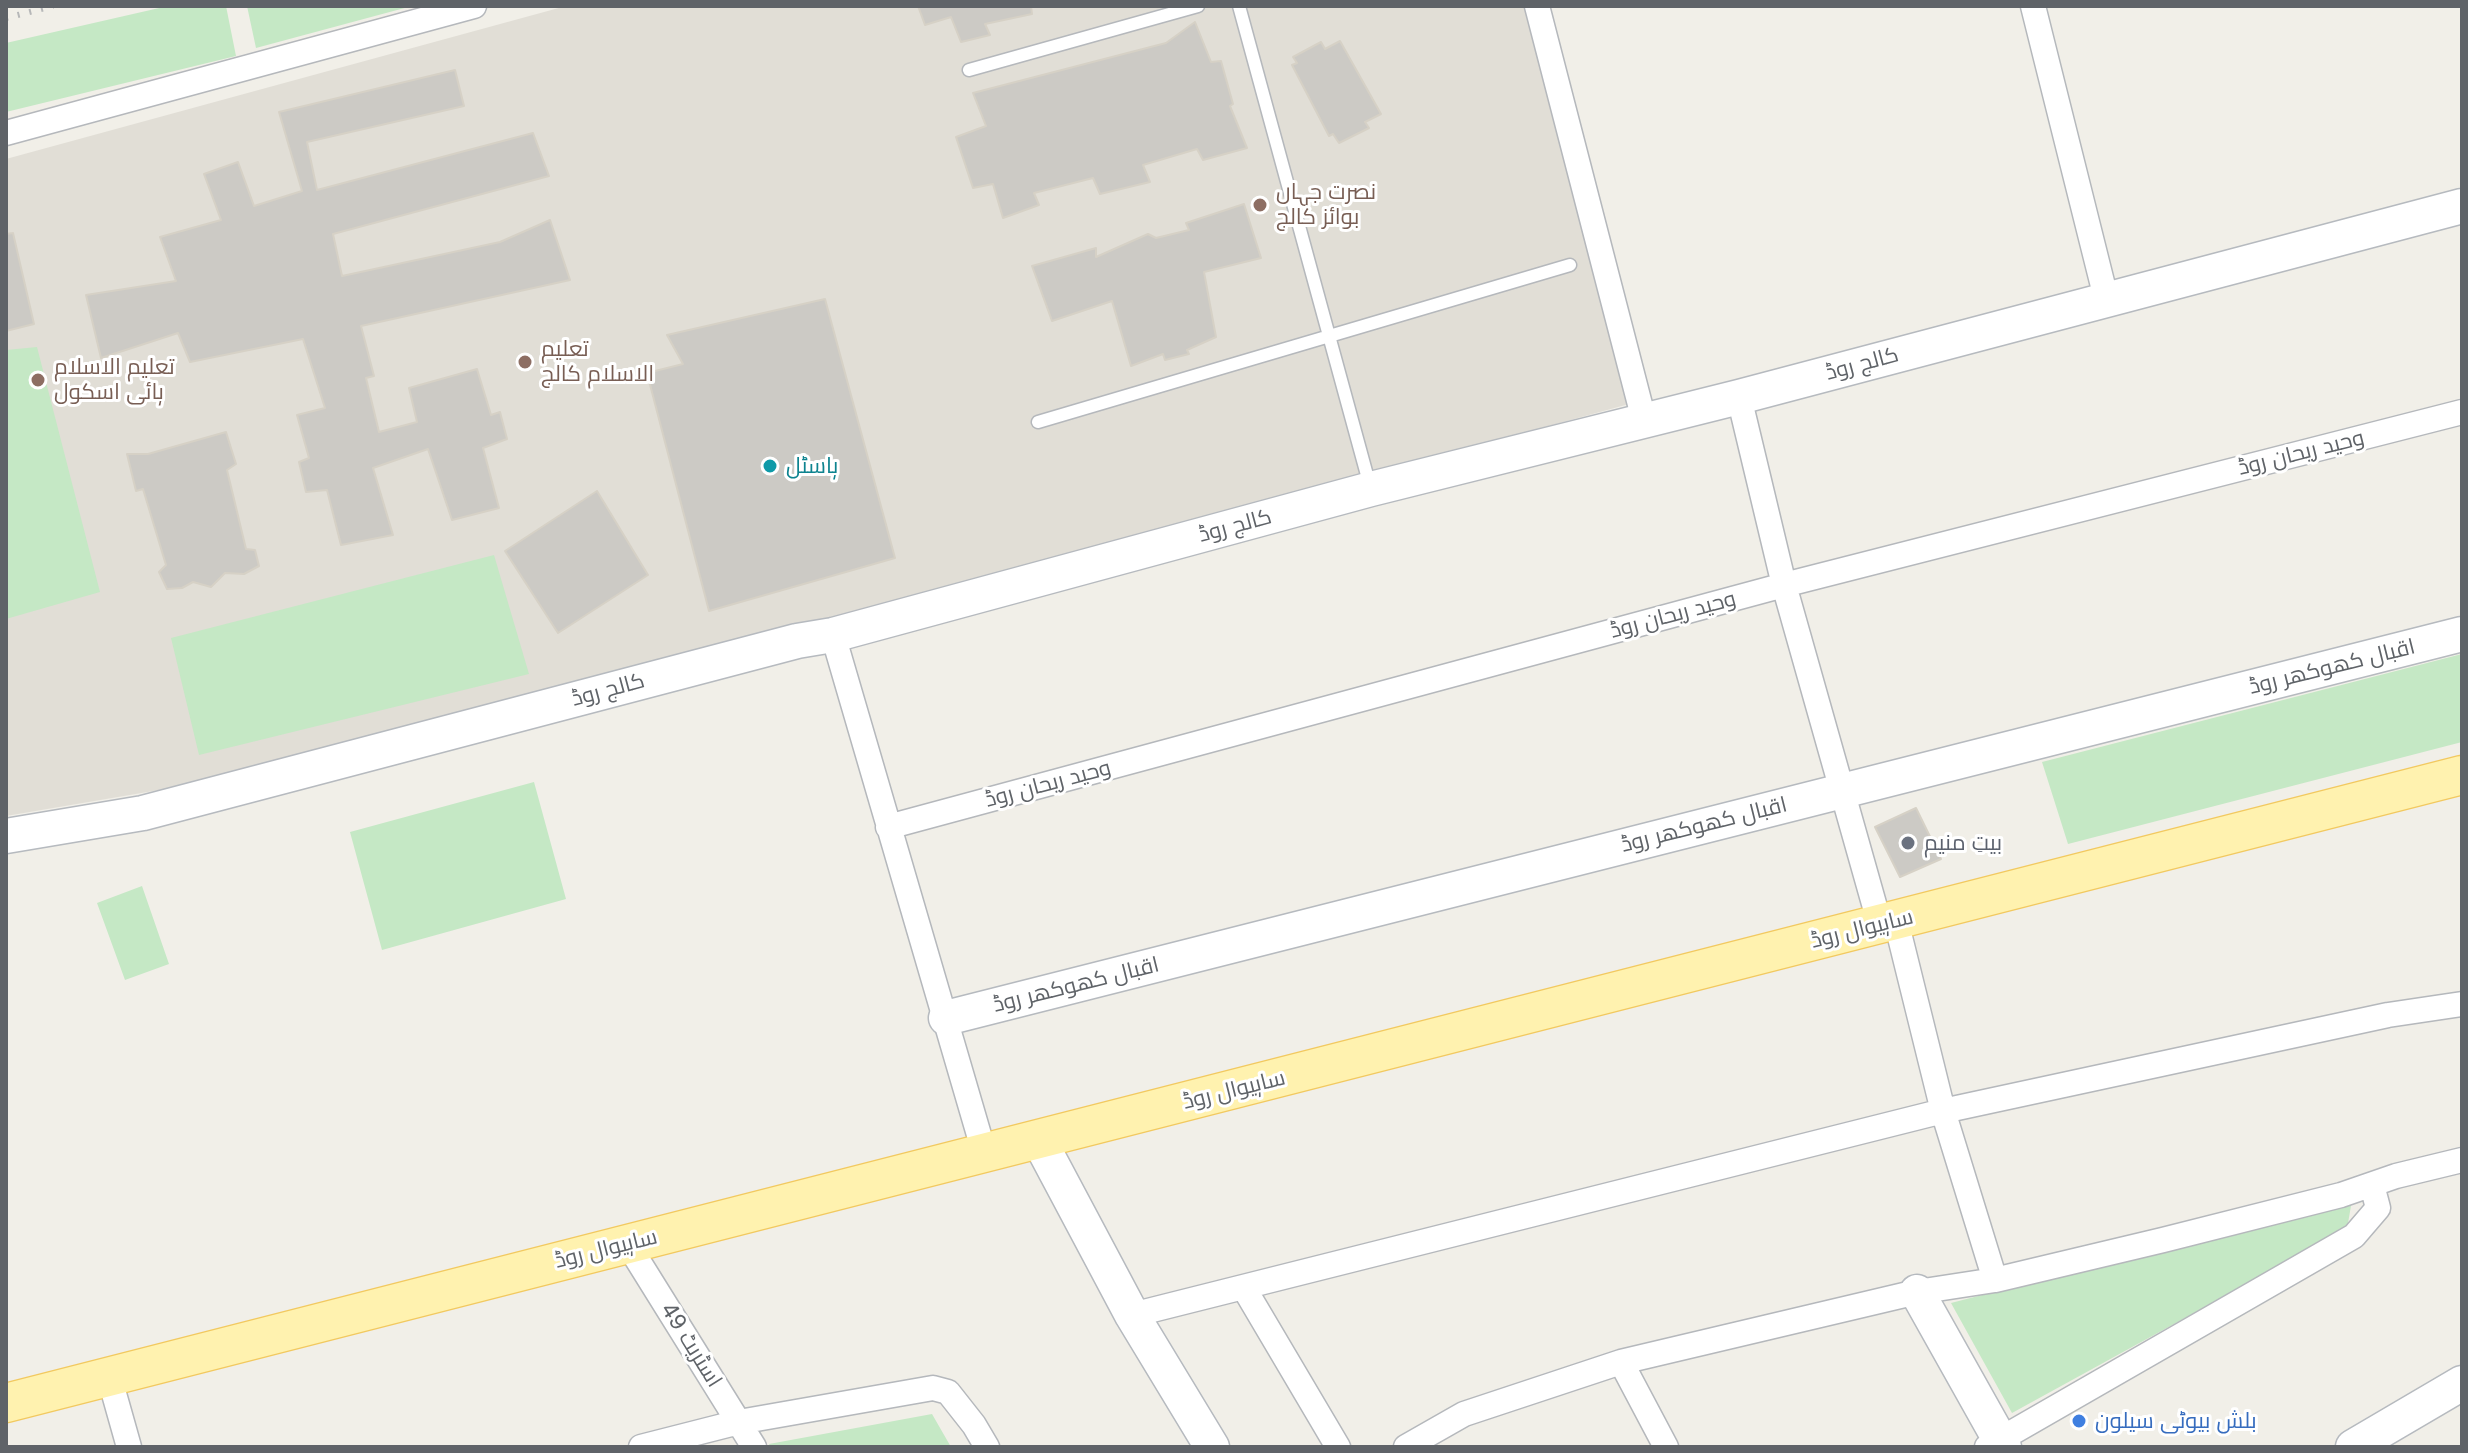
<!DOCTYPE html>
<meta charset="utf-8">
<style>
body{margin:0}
#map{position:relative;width:2468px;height:1453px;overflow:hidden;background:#f1efe8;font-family:Inter,sans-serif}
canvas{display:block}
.frame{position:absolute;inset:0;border:8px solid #5f6368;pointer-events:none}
</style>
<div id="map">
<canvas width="2468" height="1453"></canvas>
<div class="frame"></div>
</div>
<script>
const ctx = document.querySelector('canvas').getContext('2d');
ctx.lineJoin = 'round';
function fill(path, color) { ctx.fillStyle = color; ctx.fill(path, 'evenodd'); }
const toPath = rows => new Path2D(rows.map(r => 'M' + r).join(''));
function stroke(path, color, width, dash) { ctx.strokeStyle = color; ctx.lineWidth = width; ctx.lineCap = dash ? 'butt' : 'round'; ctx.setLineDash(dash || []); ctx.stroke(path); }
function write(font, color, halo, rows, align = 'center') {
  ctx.font = font + ' Inter,Cairo,sans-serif'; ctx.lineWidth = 6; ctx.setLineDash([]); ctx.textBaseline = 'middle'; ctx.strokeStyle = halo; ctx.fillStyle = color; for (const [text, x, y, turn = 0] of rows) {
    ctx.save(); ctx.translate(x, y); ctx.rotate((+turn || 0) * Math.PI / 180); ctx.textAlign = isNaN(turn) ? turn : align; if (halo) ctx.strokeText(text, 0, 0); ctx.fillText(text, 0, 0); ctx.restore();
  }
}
const education = toPath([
 [566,6,1526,6,1629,404,1036,566,171,788,6,816,6,159]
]);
const green = toPath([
 [168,6,226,6,236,56,6,112,6,43],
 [247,6,412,6,256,48],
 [37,347,100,592,6,619,6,350],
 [494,555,529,674,199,755,171,638],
 [2462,654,2462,742,2068,844,2042,762],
 [534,782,566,899,382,950,350,832],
 [142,886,169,964,125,980,97,903],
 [2352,1200,2347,1229,2012,1413,1951,1303],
 [932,1414,951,1447,771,1447,769,1444]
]);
const building = toPath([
 [918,6,1031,6,1032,14,985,24,990,35,961,42,951,17,925,25,918,6],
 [1195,22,1211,62,1221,61,1233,104,1230,106,1247,148,1203,160,1197,149,1143,165,1150,182,1100,194,1093,178,1034,193,1039,205,1003,218,993,184,973,188,956,137,986,126,973,93,1166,43,1195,22],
 [1340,41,1381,114,1365,122,1369,128,1339,143,1333,134,1329,136,1292,65,1297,63,1293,57,1321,42,1325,49,1340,41],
 [455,70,464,106,307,142,317,190,533,133,549,176,333,234,342,276,500,242,550,220,570,280,361,326,374,376,366,378,379,432,417,422,409,388,477,369,491,415,500,412,507,439,483,448,499,508,452,520,428,449,373,468,393,535,341,545,327,490,306,492,299,462,309,458,297,415,325,408,303,339,190,362,178,333,101,358,86,295,176,281,160,237,221,220,204,174,238,162,254,206,302,191,279,112,455,70],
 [1244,204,1261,258,1204,272,1216,337,1187,350,1189,354,1165,360,1163,354,1131,366,1112,301,1052,321,1032,266,1096,248,1096,257,1148,234,1156,238,1189,230,1186,223,1244,204],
 [13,233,34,324,6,331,6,234,13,233],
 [825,299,895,558,709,611,647,373,683,364,667,335,825,299],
 [226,432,236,464,227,470,246,549,255,550,259,566,244,574,225,573,211,587,193,582,182,588,167,589,159,572,166,565,143,489,136,491,127,454,148,454,226,432],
 [597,491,648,575,558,633,505,551,597,491],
 [1916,808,1941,859,1900,877,1875,827,1916,808]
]);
const lane = toPath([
 [1239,6,1370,486],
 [969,70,1198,6],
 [1038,422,1570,265]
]);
const street = toPath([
 [1537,6,1644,420],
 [2033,6,2106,298],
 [6,133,474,6],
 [1739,397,1784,585,1880,925],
 [833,635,984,1152],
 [888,827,1784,585,2462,412],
 [1896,921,1943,1111,1995,1280],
 [627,1243,754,1447],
 [1244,1288,1338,1447],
 [1132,1315,1943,1111,2388,1015,2462,1004],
 [1621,1362,1666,1447],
 [109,1376,129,1447],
 [641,1447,739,1422,933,1388,948,1392,974,1425,987,1447],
 [1406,1447,1464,1414,1621,1362,1917,1292,1995,1280,2163,1240,2341,1195,2396,1176,2462,1160],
 [1987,1447,2354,1236,2378,1208,2372,1185]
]);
const secondary = toPath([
 [6,836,143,813,797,641,833,635,1371,489,1739,397,2462,206],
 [946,1018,2462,634],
 [1039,1140,1132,1315,1212,1447],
 [1917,1292,2004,1447],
 [2353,1447,2462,1383]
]);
const primary = toPath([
 [6,1403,2462,775]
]);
const rail = toPath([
 [6,18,53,6]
]);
const markers = [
 [1260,205,8,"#8d6e63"],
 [525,362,8,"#8d6e63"],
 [38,380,8,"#8d6e63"],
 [770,466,8,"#0f9aa8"],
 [1908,843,8,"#6b7280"],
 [2079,1421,8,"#3f7fe0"]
];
const educationNames = [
 ["نصرت جہاں",1276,192],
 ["بوائز کالج",1276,217],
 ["تعلیم",541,349],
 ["الاسلام کالج",541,374],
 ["تعلیم الاسلام",54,367],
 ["ہائی اسکول",54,392]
];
const streetNames = [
 ["کالج روڈ",1862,364,-15],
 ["وحید ریحان روڈ",2301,453,-14],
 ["کالج روڈ",1235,526,-15],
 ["وحید ریحان روڈ",1673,615,-15],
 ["اقبال کھوکھر روڈ",2332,667,-14],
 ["کالج روڈ",608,690,-15],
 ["وحید ریحان روڈ",1048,784,-15],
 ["اقبال کھوکھر روڈ",1704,825,-14],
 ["ساہیوال روڈ",1862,929,-14],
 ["اقبال کھوکھر روڈ",1076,985,-14],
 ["ساہیوال روڈ",1234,1090,-14],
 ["ساہیوال روڈ",606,1249,-14],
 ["اسٹریٹ 49",691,1345,58]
];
const cultureNames = [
 ["ہاسٹل",786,466]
];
const worshipNames = [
 ["بیتِ منیم",1924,843]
];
const shopNames = [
 ["بلش بیوٹی سیلون",2095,1421]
];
fill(education, '#e1ded6');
fill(green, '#c5e8c5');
fill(building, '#cccac5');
stroke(building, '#d6d1c6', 2);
stroke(lane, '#b5b8bc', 15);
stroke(street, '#b5b8bc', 27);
stroke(secondary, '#b6babf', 37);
stroke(primary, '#f2c960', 41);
stroke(lane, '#fff', 12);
stroke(street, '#fff', 24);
stroke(secondary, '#fff', 34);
stroke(primary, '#fff2af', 38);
stroke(rail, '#b6b7b8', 6, [2, 10]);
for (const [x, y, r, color] of markers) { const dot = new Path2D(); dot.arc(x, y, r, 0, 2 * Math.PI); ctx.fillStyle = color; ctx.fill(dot); stroke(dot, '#fff', 3); }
write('22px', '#785e54', '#fff', educationNames, 'left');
write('22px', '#5f6368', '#fff', streetNames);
write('22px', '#0d838f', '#fff', cultureNames, 'left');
write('22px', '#5b616d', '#fff', worshipNames, 'left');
write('22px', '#366cbe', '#fff', shopNames, 'left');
</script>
